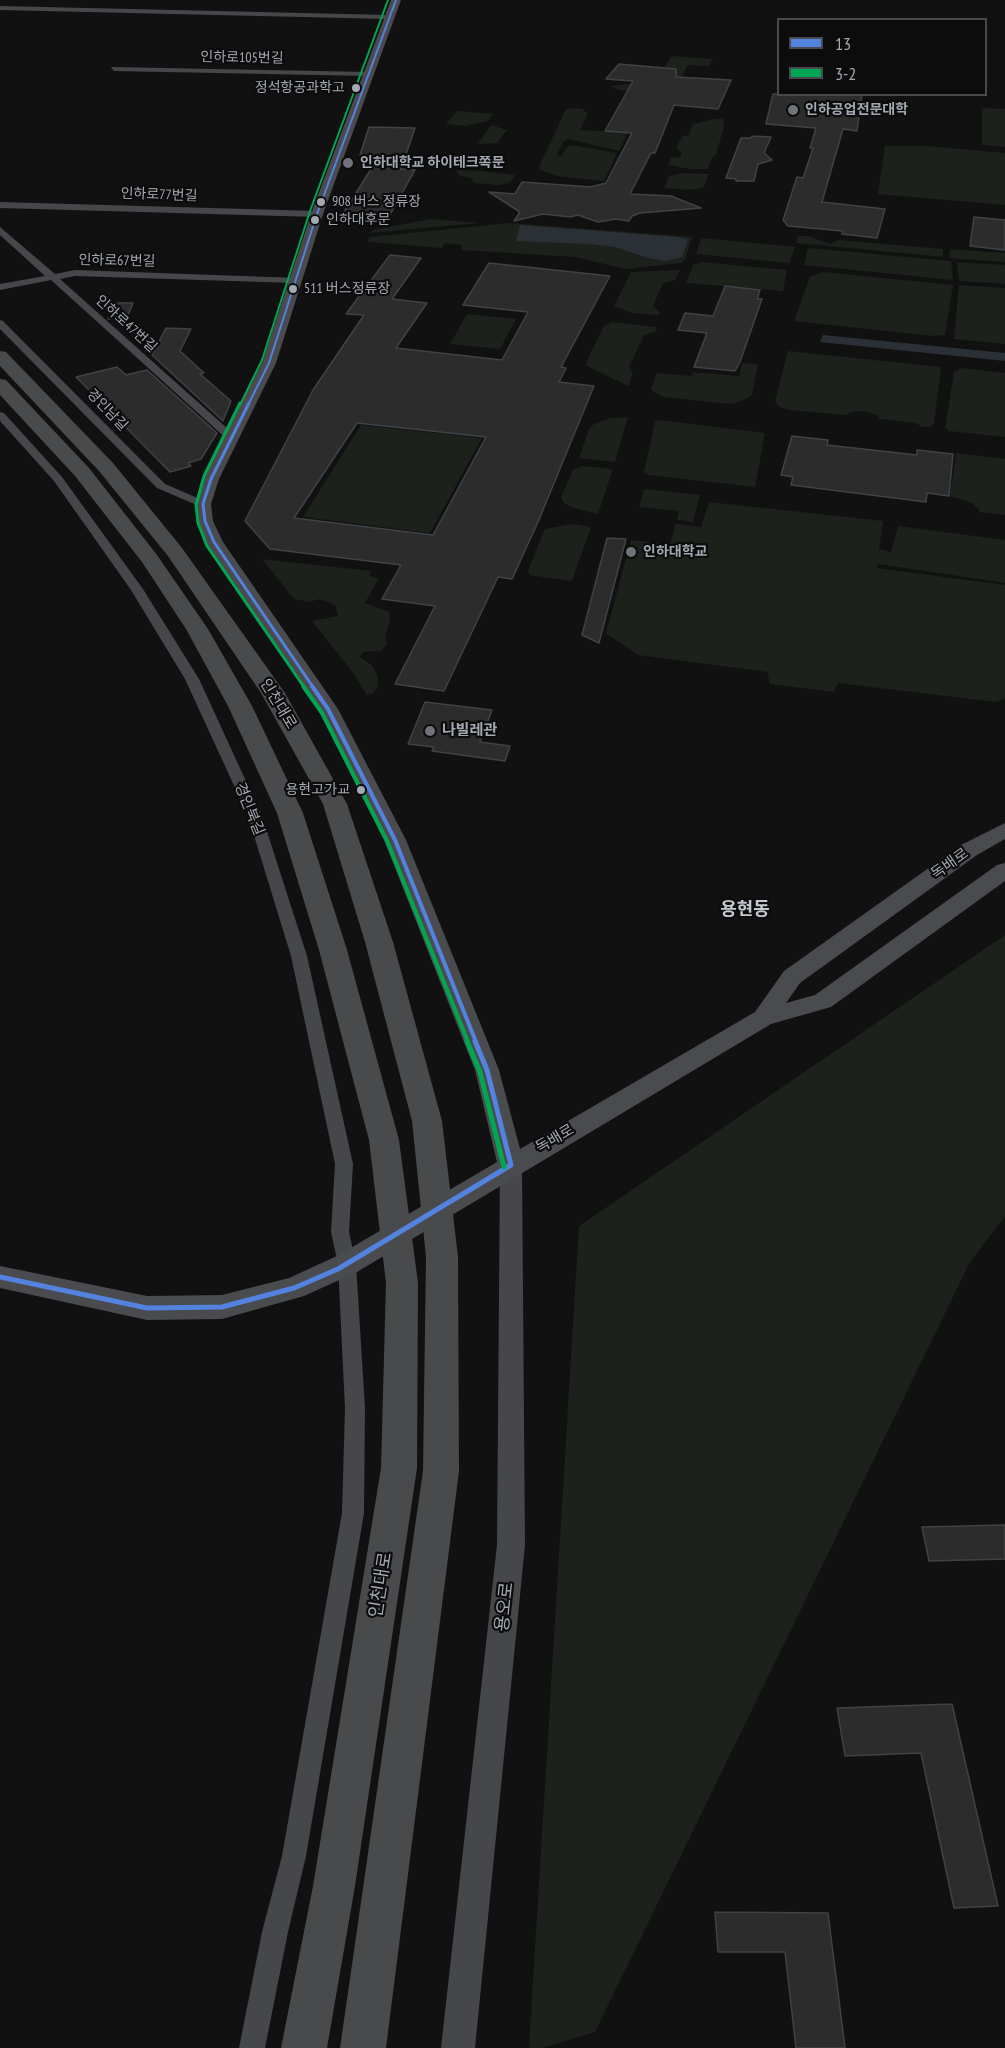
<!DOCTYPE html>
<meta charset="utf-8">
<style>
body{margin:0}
#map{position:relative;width:1005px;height:2048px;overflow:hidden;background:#111112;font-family:"PT Sans Narrow",sans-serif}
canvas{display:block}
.legend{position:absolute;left:777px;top:18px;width:210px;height:78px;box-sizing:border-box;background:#0c0c0d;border:2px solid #484a4f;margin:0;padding:8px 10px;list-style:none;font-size:18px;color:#a3a8b1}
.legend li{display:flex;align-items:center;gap:12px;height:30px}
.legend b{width:30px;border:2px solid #484a4f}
</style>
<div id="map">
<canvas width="1005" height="2048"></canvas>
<ul class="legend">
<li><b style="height:8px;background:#5382df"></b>13</li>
<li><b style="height:8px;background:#00a651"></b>3-2</li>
</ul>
</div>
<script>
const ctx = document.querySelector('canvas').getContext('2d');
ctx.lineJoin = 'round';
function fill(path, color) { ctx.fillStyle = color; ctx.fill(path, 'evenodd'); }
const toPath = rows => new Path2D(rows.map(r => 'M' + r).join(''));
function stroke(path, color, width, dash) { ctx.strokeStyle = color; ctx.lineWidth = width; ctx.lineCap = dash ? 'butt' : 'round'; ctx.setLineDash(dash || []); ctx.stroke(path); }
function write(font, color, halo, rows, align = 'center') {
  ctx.font = font + ' "PT Sans Narrow","Noto Sans KR",sans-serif'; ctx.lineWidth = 4.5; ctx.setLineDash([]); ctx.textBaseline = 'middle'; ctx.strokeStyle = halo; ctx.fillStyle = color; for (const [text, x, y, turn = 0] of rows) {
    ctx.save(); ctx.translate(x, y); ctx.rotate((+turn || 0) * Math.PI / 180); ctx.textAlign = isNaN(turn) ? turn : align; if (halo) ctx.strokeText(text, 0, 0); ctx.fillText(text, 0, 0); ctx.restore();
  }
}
const green = toPath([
 [672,56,713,59,709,66,688,65,671,95,619,90,610,86,641,83,664,67],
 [575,108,583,109,588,114,580,130,620,132,631,124,619,151,568,139,563,142,557,155,561,156,568,146,572,145,617,153,604,181,557,176,538,169,566,109],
 [982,108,1005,109,1005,147,982,145],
 [457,111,493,114,488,121,465,126,446,124],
 [714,119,723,119,724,126,716,155,713,156,708,169,690,169,668,165,671,158,680,157,682,153,676,147,683,136,688,135,693,124],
 [491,125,507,130,497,143,478,144],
 [885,146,927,146,1005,153,1005,205,878,194],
 [456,170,483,171,515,175,510,183,499,185,475,183,471,178,460,176],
 [684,173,704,174,709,174,703,188,688,190,664,188,669,176],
 [430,219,480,223,369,233,373,230],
 [510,223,692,237,685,260,681,263,626,269,575,257,461,250,462,245,445,243,442,248,368,242,369,237],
 [798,236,808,236,830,244,838,240,943,249,943,257,796,243],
 [701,238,795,247,789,263,696,254],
 [808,248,951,261,953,280,804,265],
 [950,249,1005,253,1005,262,949,258],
 [701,262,787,270,783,291,686,283,693,265],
 [957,262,1005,265,1005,284,959,281],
 [680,270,675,280,663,283,653,306,660,312,658,315,632,313,614,306,631,272],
 [823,272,953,285,945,335,933,336,794,321,810,277],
 [959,285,1005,288,1005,344,954,339],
 [467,314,516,319,500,349,450,344],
 [612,322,656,327,657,331,644,335,629,367,633,374,628,386,585,365,604,326],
 [788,351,941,367,934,423,931,427,922,427,916,423,880,419,878,416,869,412,854,411,846,415,789,410,780,407,775,402],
 [742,363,758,364,752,395,742,401,732,404,663,397,651,390,657,373,691,376,693,372,739,376],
 [962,368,1005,373,1005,437,949,431,945,428,954,372],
 [628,417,615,462,579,458,589,429,594,424,611,418],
 [660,420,765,433,755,487,649,475,644,472,655,422],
 [361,425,482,438,430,533,303,517],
 [956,453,1005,459,1005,515,979,512,979,509,972,503,950,496],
 [582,466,613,469,598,514,573,508,564,503,561,497,573,470],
 [644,489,700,495,693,522,677,520,679,511,639,507],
 [709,502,883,521,879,549,891,552,898,526,1005,540,1005,583,878,564,877,568,1005,585,1005,698,996,702,838,683,834,692,770,684,767,672,638,655,606,633,631,540,670,544,676,524,701,527],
 [573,524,591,527,572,581,530,575,528,571,545,529],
 [262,559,371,571,369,576,379,578,365,603,389,612,390,622,385,635,387,645,380,651,363,652,360,657,373,666,378,678,377,688,372,694,367,695,354,674,312,621,338,616,335,605,320,599,309,602,294,599],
 [1005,935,1005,1216,970,1262,595,2032,543,2048,529,2048,579,1226]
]);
const water = toPath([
 [520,225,679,237,688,240,682,257,666,261,648,258,615,247,591,244,516,241],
 [823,335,1005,353,1005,361,820,342]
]);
const building = toPath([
 [619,64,676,69,676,77,731,80,718,109,674,105,655,153,651,153,630,194,671,196,701,208,640,213,632,216,629,221,616,219,598,222,578,215,570,217,543,214,514,221,520,212,489,192,515,194,522,182,591,187,606,183,632,133,605,131,633,81,606,79,619,64],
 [773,94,862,94,857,131,843,129,822,202,885,209,877,238,842,234,843,231,788,226,783,220,797,177,803,178,813,148,810,148,816,128,766,124,773,94],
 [369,127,415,128,401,169,415,170,386,222,339,220,378,158,360,155,369,127],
 [752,136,771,137,764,153,772,160,758,164,754,181,736,181,736,179,726,178,741,138,751,138,752,136],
 [974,217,1005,220,1005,250,970,246,974,217],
 [390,255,421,258,392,299,427,303,396,348,502,360,528,312,463,305,489,263,610,276,561,367,566,368,559,382,594,386,538,522,512,579,498,577,444,691,395,684,435,606,382,599,401,565,270,549,245,521,313,390,364,315,346,314,390,255],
 [357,423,486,437,433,535,294,518,357,423],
 [725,286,760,290,757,299,762,299,740,362,735,371,694,367,707,333,678,330,685,313,713,316,725,286],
 [116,303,133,303,126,320,108,319,116,303],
 [166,328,191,329,180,351,204,373,200,374,231,401,223,421,152,355,166,328],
 [117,367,126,375,147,370,217,433,201,459,188,463,191,466,170,472,76,377,117,367],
 [792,436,828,440,827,445,917,455,917,450,953,454,949,496,927,493,926,502,791,485,793,477,781,475,792,436],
 [607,538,626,539,599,643,582,635,607,538],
 [425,702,492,710,480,742,510,746,505,761,432,751,434,747,408,744,425,702],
 [1005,1525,1005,1559,929,1561,922,1527,1005,1525],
 [952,1704,998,1906,954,1908,921,1753,845,1756,837,1708,952,1704],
 [715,1912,828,1913,845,2048,796,2048,785,1952,718,1952,715,1912]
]);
const minor = toPath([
 [0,6,389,15,392,17,389,19,0,10,0,6],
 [111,67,369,72,373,74,369,76,114,71,111,67],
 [0,202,317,211,321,214,317,217,0,208,0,202],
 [0,227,55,274,75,270,298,278,300,280,295,283,75,276,60,279,237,437,237,441,229,441,51,280,0,290,0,284,45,276,0,235,0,227],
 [0,320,3,321,165,484,207,502,207,506,199,506,157,488,0,329,0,320],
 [0,412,4,413,62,477,143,589,199,679,262,816,307,956,353,1164,349,1232,356,1264,365,1408,364,1513,306,1856,288,1932,265,2048,239,2048,262,1932,282,1856,342,1513,345,1408,338,1264,331,1232,335,1164,291,956,248,816,185,679,131,590,54,481,0,421,0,412]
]);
const tertiary = toPath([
 [511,1156,519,1159,522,1165,525,1545,475,2048,441,2048,497,1545,500,1165,503,1159,511,1156]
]);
const secondary = toPath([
 [391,0,401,0,323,214,276,363,219,479,211,504,213,521,223,542,338,709,406,840,499,1070,520,1149,755,1012,784,971,961,845,1005,823,1005,839,977,855,800,983,786,1003,815,995,997,865,1005,863,1005,881,831,1007,771,1024,357,1272,304,1296,222,1319,147,1320,0,1288,0,1266,147,1296,222,1295,289,1278,337,1256,497,1162,475,1070,384,840,318,709,205,542,197,521,195,504,203,479,262,363,311,214,391,0]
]);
const trunk = toPath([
 [0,351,6,352,113,463,182,548,285,693,347,804,393,942,442,1121,458,1257,459,1471,386,2048,340,2048,423,1471,426,1257,412,1121,365,942,323,804,261,693,168,556,99,471,0,366,0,351],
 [0,379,6,380,89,468,157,555,208,629,252,706,303,813,347,950,399,1140,418,1283,417,1468,355,1886,327,2048,281,2048,313,1886,381,1468,386,1283,369,1140,319,950,277,813,228,706,186,629,142,562,75,476,0,395,0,379]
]);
const bus1Far3 = toPath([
 [248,405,269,363,317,214,396,0]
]);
const bus1Far2 = toPath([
 [249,403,211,479,203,504,205,521,214,542,313,687]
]);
const bus1Far1 = toPath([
 [312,686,328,709,395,840,476,1042]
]);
const bus1 = toPath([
 [0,1277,147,1308,222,1307,294,1288,338,1269,511,1165,487,1070,475,1041]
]);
const bus2Far3 = toPath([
 [240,405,262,360,310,211,388,0]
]);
const bus2Far2 = toPath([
 [240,403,204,476,196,505,198,523,207,546,304,687]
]);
const bus2Far1 = toPath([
 [303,686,322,713,388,843,468,1042]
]);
const bus2 = toPath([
 [467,1041,480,1072,504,1167]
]);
const markers = [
 [356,88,5,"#a3a8b1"],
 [793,110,6,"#707379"],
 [348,163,6,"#707379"],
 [321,202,5,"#a3a8b1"],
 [315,220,5,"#a3a8b1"],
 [293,289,5,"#a3a8b1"],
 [631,552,6,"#707379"],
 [430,731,6,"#707379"],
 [361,790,5,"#a3a8b1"]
];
const farStreetnames = [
 ["인하로105번길",242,58,1],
 ["인하로77번길",159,195,2],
 ["인하로67번길",117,261,1],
 ["인하로47번길",126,324,42],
 ["경인남길",107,410,46]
];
const busNames = [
 ["정석항공과학고",345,88,"right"],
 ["908 버스 정류장",332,202],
 ["인하대후문",326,220],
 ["511 버스정류장",304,289],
 ["용현고가교",350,790,"right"]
];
const farPoinames = [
 ["인하공업전문대학",805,110],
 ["인하대학교 하이테크쪽문",360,163],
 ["인하대학교",643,552]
];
const streetNames = [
 ["인천대로",278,704,59],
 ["경인북길",249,809,68],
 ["독배로",950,864,-35],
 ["독배로",555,1139,-30]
];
const poiNames = [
 ["나빌레관",442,731]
];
const quarterNames = [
 ["용현동",745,910]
];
const nearStreetnames = [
 ["인천대로",381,1585,-81],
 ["용오로",505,1607,-84]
];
fill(green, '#1c211c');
fill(water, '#2a3035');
fill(building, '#2c2c2d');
stroke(building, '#414245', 1.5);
fill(minor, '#46474a');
fill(tertiary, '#46474a');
fill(secondary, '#4a4b4e');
fill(trunk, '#484a4c');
stroke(bus1Far3, '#5382df', 2);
stroke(bus1Far2, '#5382df', 3);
stroke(bus1Far1, '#5382df', 4);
stroke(bus1, '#5382df', 5);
stroke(bus2Far3, '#00a651', 2);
stroke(bus2Far2, '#00a651', 3);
stroke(bus2Far1, '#00a651', 4);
stroke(bus2, '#00a651', 5);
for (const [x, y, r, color] of markers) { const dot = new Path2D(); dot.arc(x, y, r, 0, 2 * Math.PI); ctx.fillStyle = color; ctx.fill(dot); stroke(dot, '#0c0c0d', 2); }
write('14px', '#a3a8b1', '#0c0c0d', farStreetnames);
write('14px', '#a3a8b1', '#0c0c0d', busNames, 'left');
write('bold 14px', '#a3a8b1', '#0c0c0d', farPoinames, 'left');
write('15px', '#a3a8b1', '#0c0c0d', streetNames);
write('bold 15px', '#a3a8b1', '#0c0c0d', poiNames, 'left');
write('bold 18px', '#c4c7ce', '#0c0c0d', quarterNames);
write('18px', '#a3a8b1', '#0c0c0d', nearStreetnames);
</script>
